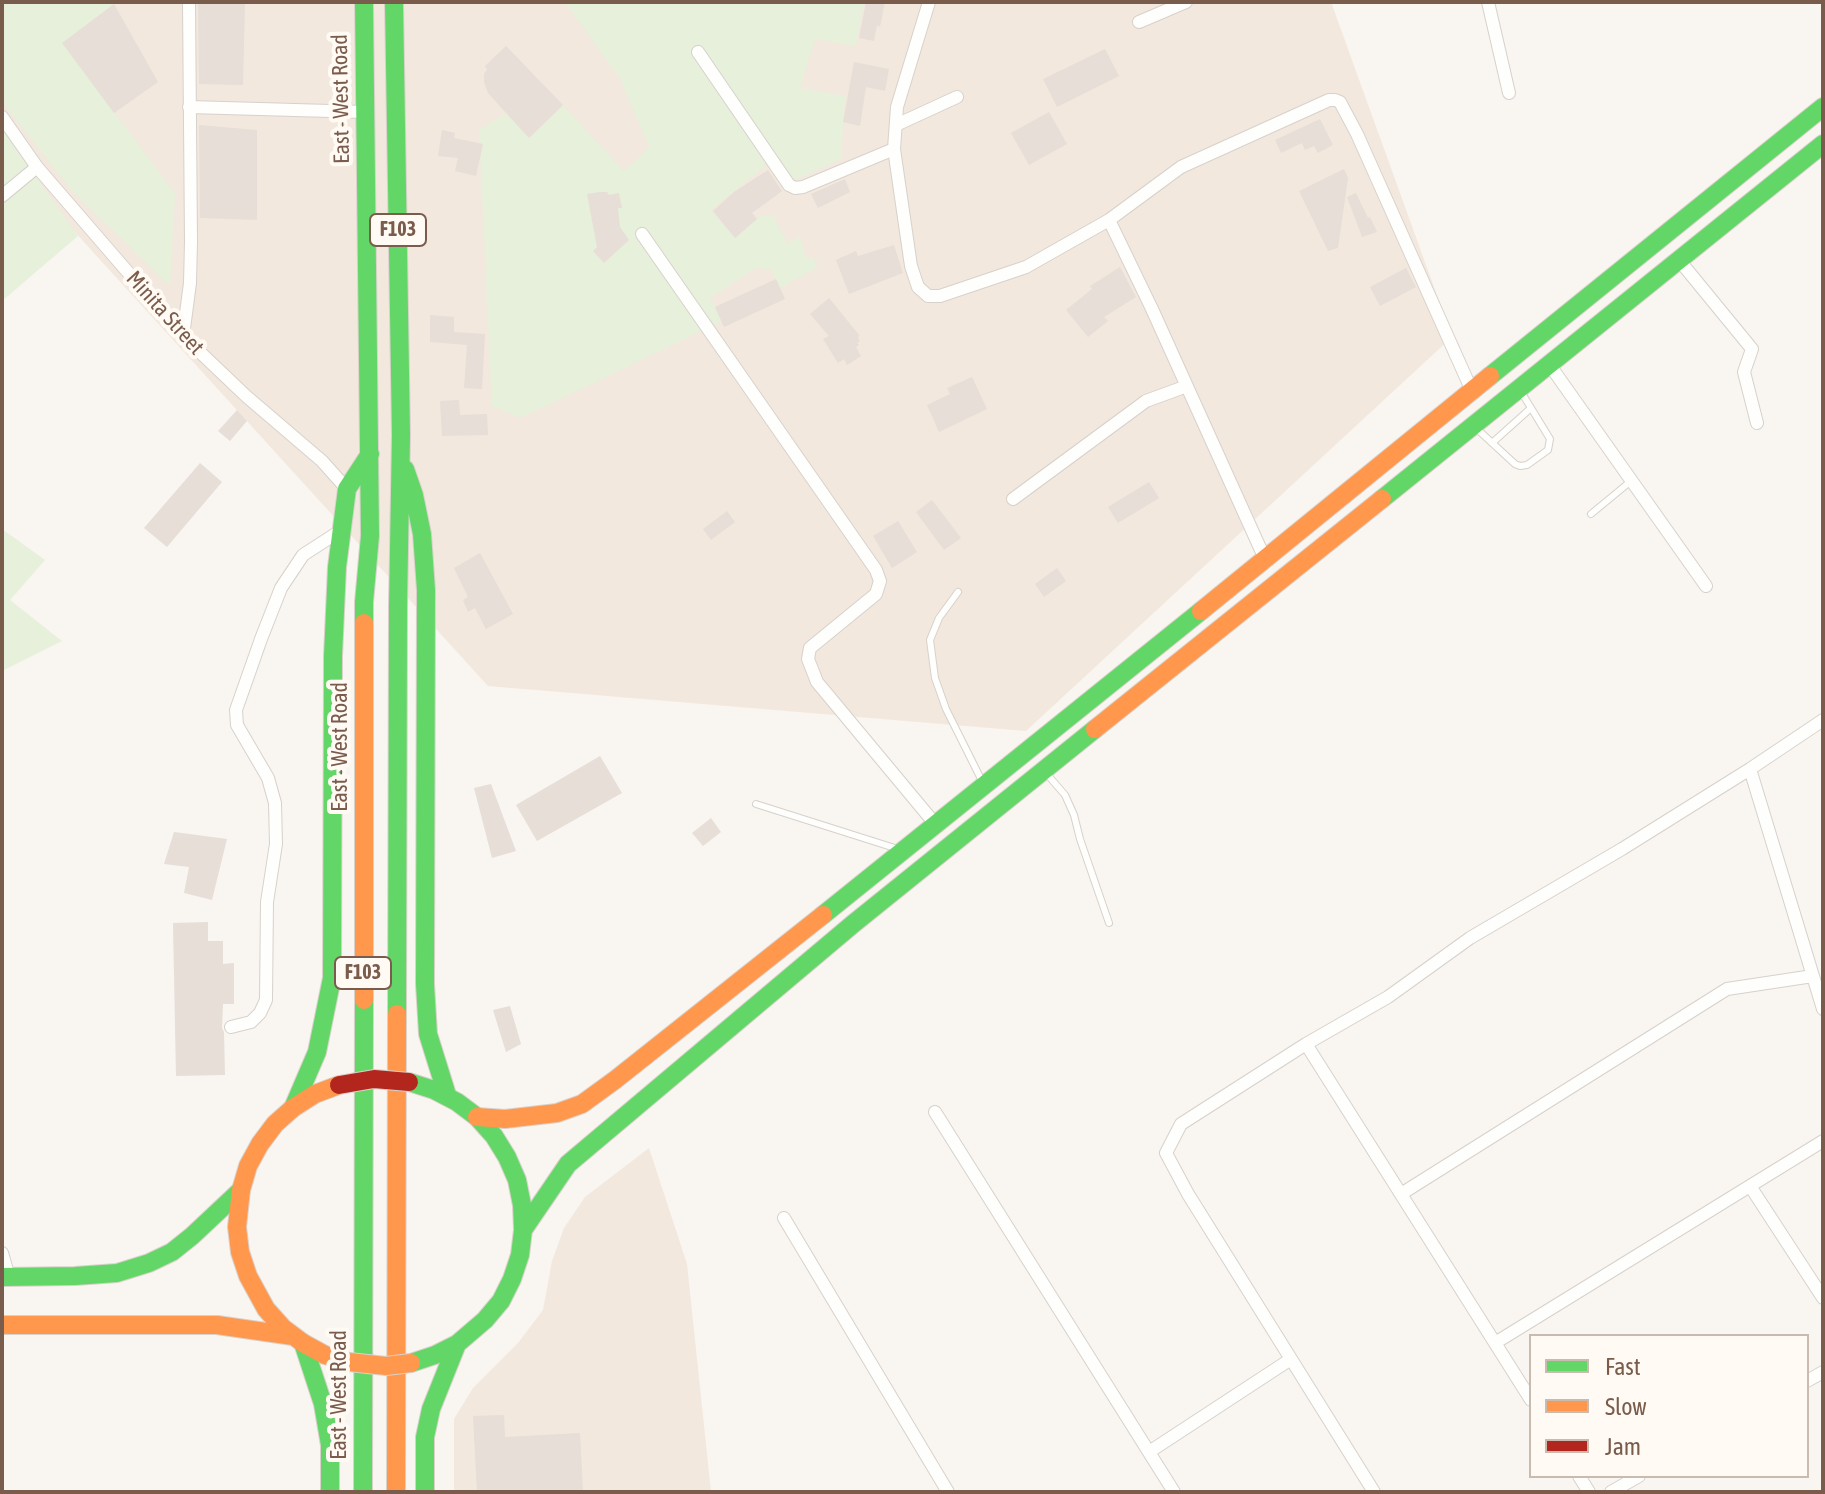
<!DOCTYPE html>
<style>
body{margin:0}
#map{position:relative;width:1825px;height:1494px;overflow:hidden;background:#f9f5f0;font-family:"Asap Condensed",sans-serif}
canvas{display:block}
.frame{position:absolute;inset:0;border:4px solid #7a5c4d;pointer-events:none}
.legend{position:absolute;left:1529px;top:1334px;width:280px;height:144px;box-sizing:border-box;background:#fffaf3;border:2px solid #cabbb1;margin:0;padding:10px 14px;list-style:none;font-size:24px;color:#7a5c4d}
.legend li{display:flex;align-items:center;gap:16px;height:40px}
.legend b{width:40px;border:2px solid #cabbb1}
</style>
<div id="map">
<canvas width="1825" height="1494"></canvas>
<div class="frame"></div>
<ul class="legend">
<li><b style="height:10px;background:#63d668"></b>Fast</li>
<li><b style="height:10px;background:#ff974d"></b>Slow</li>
<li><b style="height:10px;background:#b3261e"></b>Jam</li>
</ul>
</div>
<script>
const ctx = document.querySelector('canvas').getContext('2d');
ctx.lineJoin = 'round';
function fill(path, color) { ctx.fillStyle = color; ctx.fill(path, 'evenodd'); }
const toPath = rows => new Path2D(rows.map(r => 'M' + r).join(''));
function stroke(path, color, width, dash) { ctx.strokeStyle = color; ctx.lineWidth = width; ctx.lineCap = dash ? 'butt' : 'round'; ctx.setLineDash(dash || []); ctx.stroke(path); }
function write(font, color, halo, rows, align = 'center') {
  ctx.font = font + ' "Asap Condensed",sans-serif'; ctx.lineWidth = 8; ctx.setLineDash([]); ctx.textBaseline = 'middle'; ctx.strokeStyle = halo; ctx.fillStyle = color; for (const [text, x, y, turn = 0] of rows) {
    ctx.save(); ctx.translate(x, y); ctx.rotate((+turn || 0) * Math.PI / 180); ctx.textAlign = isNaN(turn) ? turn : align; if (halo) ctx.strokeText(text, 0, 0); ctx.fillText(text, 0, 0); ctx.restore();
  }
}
const residential = toPath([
 [2,2,1331,2,1452,337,1026,731,488,686,2,152],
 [649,1148,687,1264,711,1492,454,1492,454,1419,473,1388,518,1343,543,1310,552,1261,564,1228,585,1197]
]);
const green = toPath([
 [2,2,114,2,114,4,63,43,175,193,170,286,73,192,2,102],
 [565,2,864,2,856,46,815,39,800,88,845,96,841,159,786,184,768,164,711,210,735,238,760,216,774,216,787,243,800,237,806,258,813,258,818,267,780,288,770,269,756,268,710,298,722,321,521,418,492,406,479,130,506,113,529,137,563,105,624,171,649,147,620,79],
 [2,129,78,236,2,301],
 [2,529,45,560,10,600,62,641,2,671]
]);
const building = toPath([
 [198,2,245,2,243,85,199,84],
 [866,2,885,2,880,27,877,25,874,41,859,38],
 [114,4,158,82,114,113,62,43],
 [506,46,563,105,529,138,488,93,484,82,484,74,487,70,485,66],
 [1105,49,1119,76,1057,107,1043,79],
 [854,62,889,69,885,91,866,87,860,126,843,122],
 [1049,112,1067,144,1029,165,1011,133],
 [1320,119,1333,145,1318,153,1314,146,1305,150,1302,143,1281,153,1275,140],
 [199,125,257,130,257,220,200,218],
 [442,130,455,133,454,138,483,144,476,176,455,171,458,158,438,156],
 [1344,169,1348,178,1338,248,1328,251,1299,191],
 [768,170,782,191,752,213,757,219,735,238,713,211,734,192],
 [845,179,850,192,818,208,811,194],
 [600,192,607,192,609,195,619,193,622,208,618,208,620,227,629,240,604,263,593,251,597,247,587,194],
 [1356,193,1368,218,1370,217,1377,232,1362,237,1347,197],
 [894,245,903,273,849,294,836,260,856,251,858,256],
 [1120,267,1136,297,1104,317,1108,321,1088,337,1066,310,1092,289,1090,286],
 [1406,268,1416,287,1380,306,1370,287],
 [776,279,785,299,724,327,715,307],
 [829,298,859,335,858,338,860,341,857,343,859,345,856,347,861,356,847,365,844,359,838,363,823,339,829,336,810,314],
 [430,315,454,317,454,332,485,334,482,389,464,388,467,345,430,342],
 [972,377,987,409,939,432,927,405,950,394,947,388],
 [459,400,460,415,487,414,488,435,442,436,440,401],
 [237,410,247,421,230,441,218,431],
 [200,463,222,482,167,547,144,528],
 [1149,482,1159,498,1118,523,1108,507],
 [932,500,961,538,944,550,916,512],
 [727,511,735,522,711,540,703,529],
 [898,521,917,552,892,568,873,536],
 [480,553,513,614,486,629,475,608,468,612,463,600,468,597,454,568],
 [1057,568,1066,581,1044,597,1035,584],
 [600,756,622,793,537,841,516,805],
 [491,784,516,851,492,858,474,788],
 [711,818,721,832,703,846,692,833],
 [174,832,227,839,212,900,184,893,189,867,164,864],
 [208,922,208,941,223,941,223,964,234,963,234,1004,223,1004,222,1028,224,1032,225,1075,176,1076,173,923],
 [510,1006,521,1044,506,1052,493,1010],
 [504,1415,505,1437,580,1433,583,1492,477,1492,473,1416]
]);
const lane = toPath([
 [1476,428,1515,464,1520,466,1527,465,1548,450,1550,439,1520,390],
 [1492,443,1531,408],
 [1591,514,1631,481],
 [958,592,939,618,930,640,935,678,946,709,983,783],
 [1046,773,1065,795,1074,815,1080,839,1109,923],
 [756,804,901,850]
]);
const street = toPath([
 [929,2,897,107,894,149,911,266,918,287,928,296,940,296,1026,267,1109,220,1181,167,1329,100,1335,100,1340,102,1357,134,1472,391],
 [1488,2,1509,93],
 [1139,22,1186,2],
 [698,52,789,185,795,188,803,187,894,149],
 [189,107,365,112],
 [2,117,37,167,183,336,246,396,322,461,347,489],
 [896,125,957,97],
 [2,196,37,167],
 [1109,220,1152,309,1265,559],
 [642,234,876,570,880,581,876,594,810,648,808,659,817,682,936,825],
 [1679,260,1752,349,1744,372,1757,423],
 [183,336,190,283,191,242,189,2],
 [1549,364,1706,586],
 [1013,499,1146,401,1187,386],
 [1750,769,1823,1009],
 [231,1027,251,1022,260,1013,266,1000,267,902,276,844,275,803,268,778,237,725,236,710,261,639,281,588,303,555,340,531],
 [1306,1044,1531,1400],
 [935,1112,1174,1492],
 [1750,1186,1823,1298],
 [1401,1194,1727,989,1813,976],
 [784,1218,948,1492],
 [2,1253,9,1277],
 [1495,1343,1823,1141],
 [1807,1381,1823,1372],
 [1149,1452,1291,1359],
 [1579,1476,1589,1492],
 [1374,1492,1188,1194,1166,1153,1181,1124,1306,1044,1388,997,1470,938,1622,849,1750,769,1823,720],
 [1611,1492,1639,1476]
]);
const fast = toPath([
 [394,2,401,435,398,607,397,1014],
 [1490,376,1823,107],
 [405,469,414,495,422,534,426,590,425,984,428,1034,447,1095],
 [1382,499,1823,144],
 [364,623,364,602,370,536,364,2],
 [823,915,1201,611],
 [409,1082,434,1090,457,1102,477,1117,494,1136,507,1157,517,1180,522,1205,523,1230,520,1255,512,1279,501,1301,485,1320,457,1344,435,1355,411,1363],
 [293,1108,317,1052,332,978,333,656,337,567,347,489,370,454],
 [523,1230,568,1164,853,924,1095,729],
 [2,1277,75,1276,117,1273,149,1263,172,1252,192,1236,241,1190],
 [303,1343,323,1404,330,1445,330,1492],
 [363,1492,364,1000],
 [425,1492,425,1437,431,1409,457,1344]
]);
const slow = toPath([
 [1201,611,1490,376],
 [1095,729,1382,499],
 [364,1000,364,623],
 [339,1085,315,1094,293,1108,275,1124,260,1144,248,1166,241,1190,237,1227,240,1252,248,1276,266,1309,283,1328,303,1343,325,1355,349,1362],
 [477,1117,505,1119,557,1113,582,1104,615,1080,823,915],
 [2,1325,217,1325,293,1336],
 [396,1492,397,1014]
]);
const slowBridge = toPath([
 [349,1362,386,1366,411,1363]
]);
const jamBridge = toPath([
 [339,1085,374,1079,409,1082]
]);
const shields = [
 [398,230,56],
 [363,973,56]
];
const shieldNames = [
 ["F103",398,230],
 ["F103",363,973]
];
const streetNames = [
 ["East - West Road",341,99,-91],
 ["Minita Street",165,313,48],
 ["East - West Road",340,747,-90],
 ["East - West Road",339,1395,-90]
];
fill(residential, '#f2e8de');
fill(green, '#e7f0db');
fill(building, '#e6ded7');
stroke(lane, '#d7d1cb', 8);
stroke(street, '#d7d1cb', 14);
stroke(fast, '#d9d2cb', 20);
stroke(slow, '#d9d2cb', 20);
stroke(lane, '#fefefd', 6);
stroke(street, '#fefefd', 12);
stroke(fast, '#63d668', 18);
stroke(slow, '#ff974d', 18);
stroke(slowBridge, '#d9d2cb', 20, []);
stroke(jamBridge, '#d9d2cb', 20, []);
stroke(slowBridge, '#ff974d', 18);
stroke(jamBridge, '#b3261e', 18);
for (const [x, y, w] of shields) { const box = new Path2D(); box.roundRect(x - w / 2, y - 16, w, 32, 6); ctx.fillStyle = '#fffaf3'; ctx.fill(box); stroke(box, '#7a5c4d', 2); }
write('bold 20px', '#7a5c4d', null, shieldNames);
write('22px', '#7a5c4d', '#fffaf3', streetNames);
</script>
